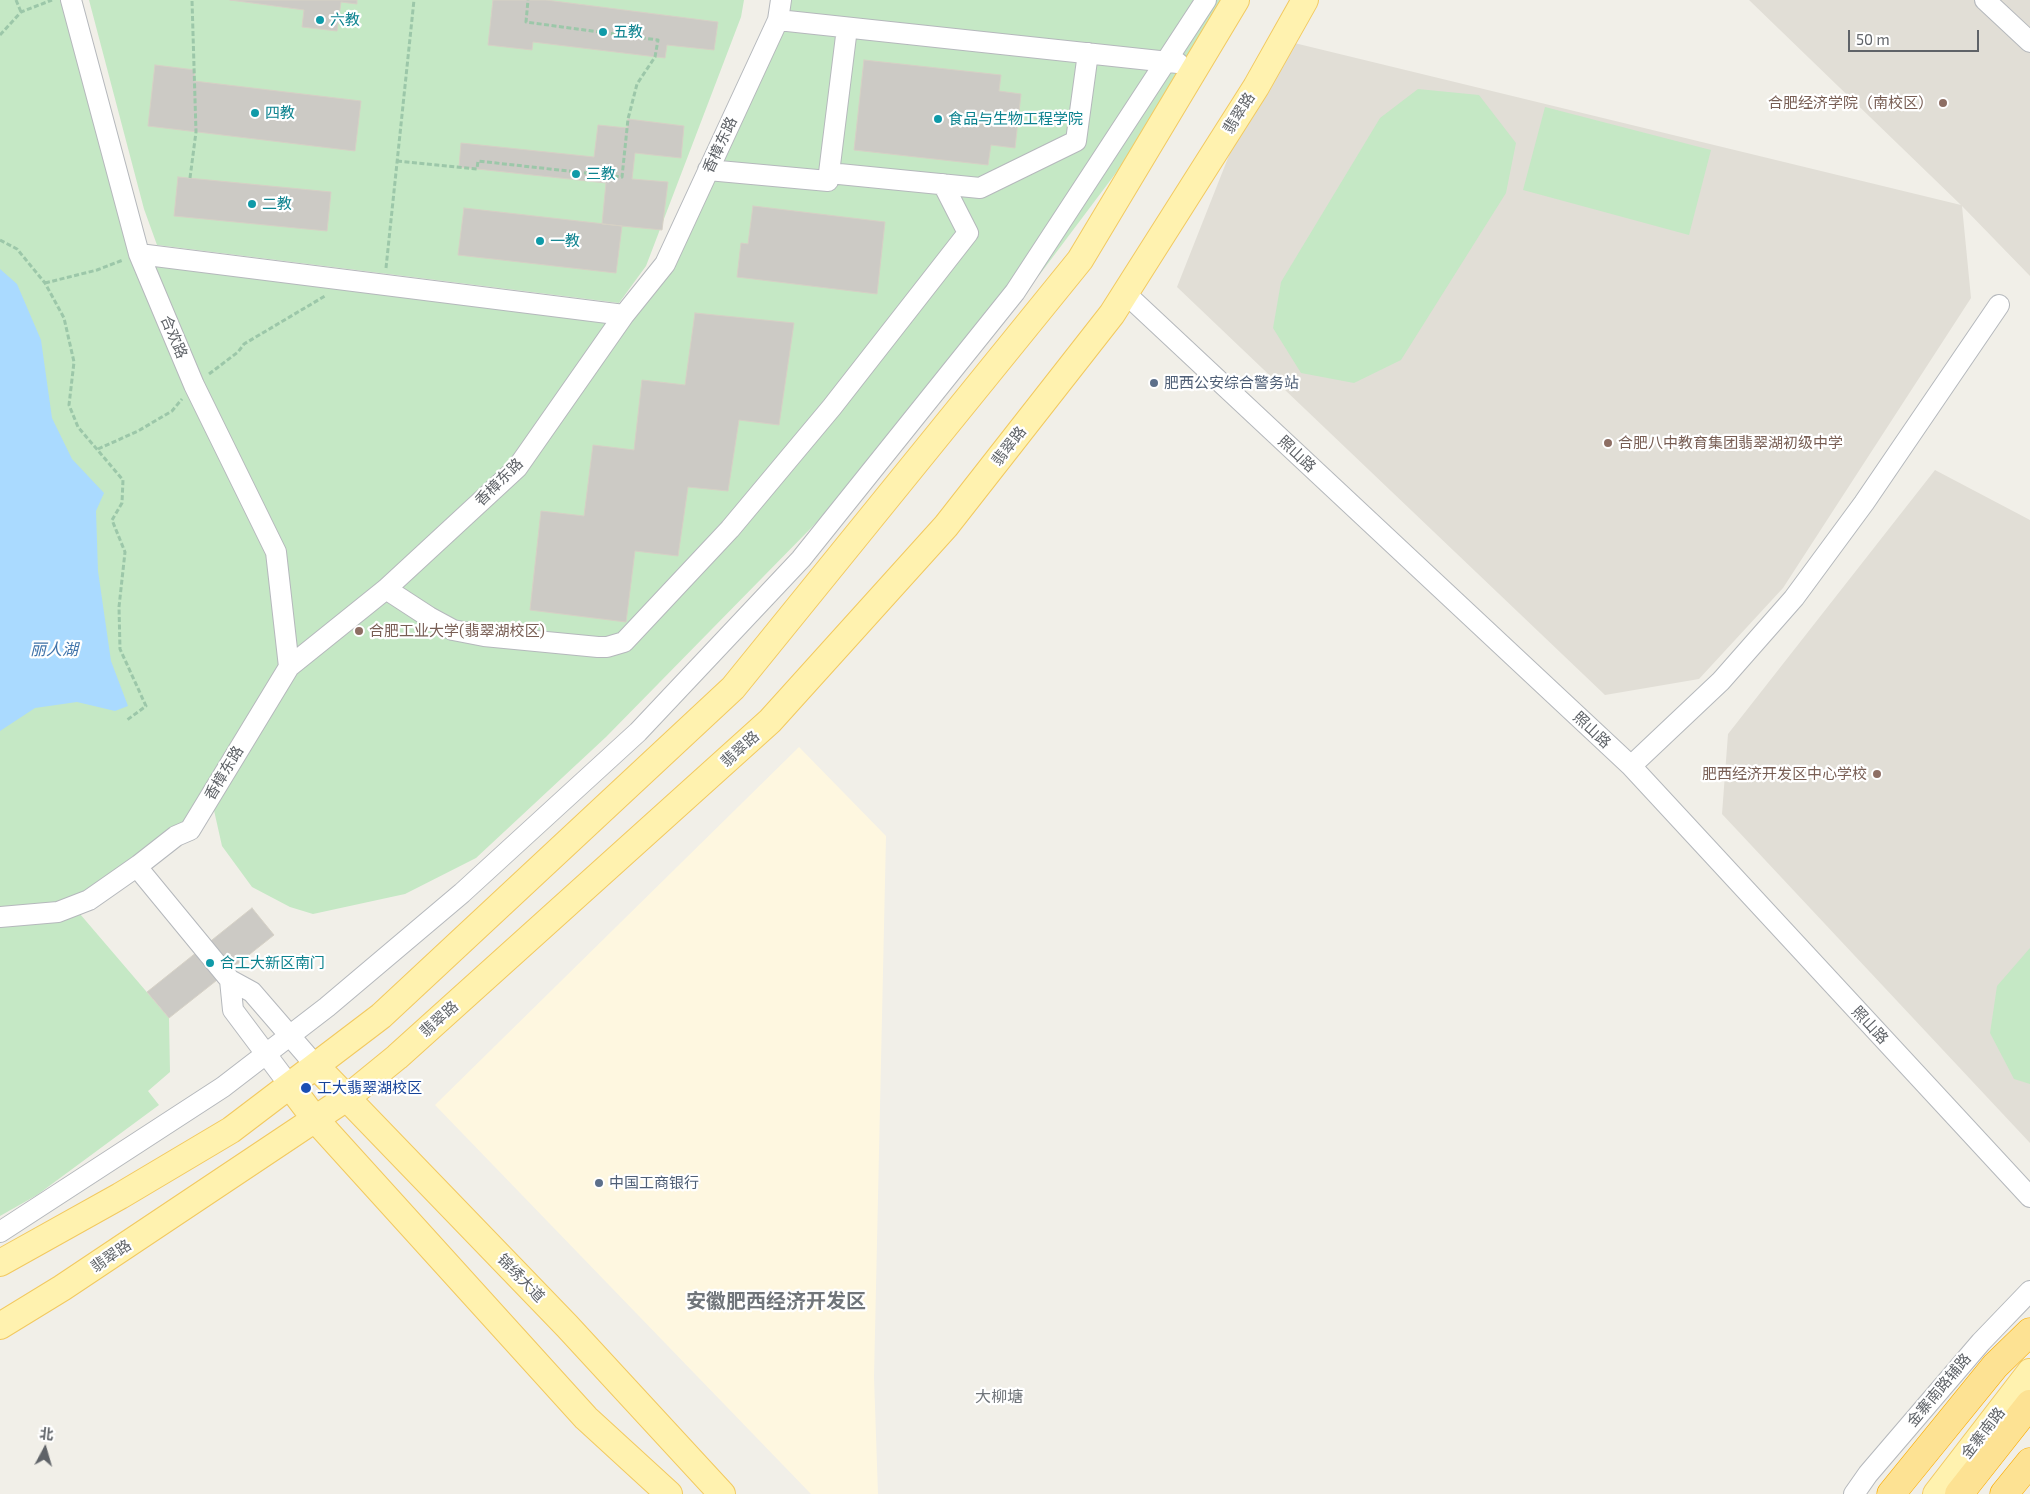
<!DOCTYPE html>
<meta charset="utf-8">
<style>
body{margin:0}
#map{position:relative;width:2030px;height:1494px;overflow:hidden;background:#f1efe8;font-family:"Exo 2","Noto Sans SC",sans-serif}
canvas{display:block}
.north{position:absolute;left:20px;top:1424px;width:50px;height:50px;-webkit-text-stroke:4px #fff;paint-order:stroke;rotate:6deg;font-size:14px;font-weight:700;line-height:20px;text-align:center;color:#5f6368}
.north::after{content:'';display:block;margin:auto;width:18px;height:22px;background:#5f6368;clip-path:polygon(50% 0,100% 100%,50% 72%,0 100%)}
.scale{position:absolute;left:1848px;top:30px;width:131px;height:22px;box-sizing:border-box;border:2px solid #5f6368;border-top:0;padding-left:6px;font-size:15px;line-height:18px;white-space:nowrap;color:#5f6368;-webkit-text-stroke:4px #fff;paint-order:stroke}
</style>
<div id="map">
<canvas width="2030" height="1494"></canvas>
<div class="north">北</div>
<div class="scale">50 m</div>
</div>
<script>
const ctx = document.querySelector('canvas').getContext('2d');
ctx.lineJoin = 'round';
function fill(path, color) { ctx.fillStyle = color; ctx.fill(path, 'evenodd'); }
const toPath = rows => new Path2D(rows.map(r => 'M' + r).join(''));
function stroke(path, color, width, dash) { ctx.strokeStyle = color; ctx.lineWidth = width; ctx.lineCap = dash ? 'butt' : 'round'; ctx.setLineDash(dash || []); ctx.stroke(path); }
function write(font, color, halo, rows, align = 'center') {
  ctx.font = font + ' "Exo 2","Noto Sans SC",sans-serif'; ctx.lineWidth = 4.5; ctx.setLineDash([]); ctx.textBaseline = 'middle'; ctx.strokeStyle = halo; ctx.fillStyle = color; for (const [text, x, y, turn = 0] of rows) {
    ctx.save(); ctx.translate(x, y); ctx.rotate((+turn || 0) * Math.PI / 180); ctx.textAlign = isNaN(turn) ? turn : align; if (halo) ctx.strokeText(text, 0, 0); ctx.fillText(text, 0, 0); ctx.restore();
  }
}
const commercial = toPath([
 [799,747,886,836,874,1377,878,1494,811,1494,435,1105]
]);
const education = toPath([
 [1749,0,2030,0,2030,276,1962,206,1971,298,1783,588,1699,679,1605,695,1177,287,1256,87,1282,40,1961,205],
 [1935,470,2030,520,2030,1143,1722,814,1728,734]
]);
const green = toPath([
 [0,0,71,0,139,254,624,315,665,264,779,19,782,0,1236,0,1197,65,1040,274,867,471,606,737,476,858,405,894,313,914,290,907,252,887,222,846,211,797,176,836,74,907,169,1018,170,1072,148,1091,159,1105,37,1195,0,1216],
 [89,0,744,0,741,17,646,266,619,303,157,245,144,209],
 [1418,89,1479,95,1516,143,1506,193,1401,360,1354,383,1301,373,1273,328,1281,282,1380,118],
 [1545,107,1711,150,1689,235,1523,190],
 [2030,948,2030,1084,2014,1079,1990,1033,1997,986]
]);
const water = toPath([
 [0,269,17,284,41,340,52,418,72,459,104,493,96,511,98,571,111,661,128,706,115,711,77,702,35,708,0,731]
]);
const building = toPath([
 [230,0,357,0,357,4,341,2,337,31,302,27,304,10,230,0],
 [493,0,546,0,718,22,714,50,667,45,665,58,533,42,532,50,488,45,493,0],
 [864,60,1001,75,999,91,1021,94,1015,148,991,145,988,165,854,150,864,60],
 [155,65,195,70,194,81,361,101,355,151,148,126,155,65],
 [628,119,684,126,681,158,635,153,632,179,668,182,662,230,602,224,606,183,459,167,461,143,594,157,598,125,627,128,628,119],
 [178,177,331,192,327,231,174,216,178,177],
 [753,206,885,222,877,294,737,277,741,243,748,244,753,206],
 [464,208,622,226,616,273,458,255,464,208],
 [695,313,794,323,779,425,739,420,728,491,688,487,678,556,635,551,626,622,530,610,541,511,584,516,593,445,634,450,642,380,685,385,695,313],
 [252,908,274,935,169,1018,147,992,252,908]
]);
const path = toPath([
 [16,0,21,12],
 [0,35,21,12,52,0],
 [397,161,477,169,478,161,622,177,628,119,637,84,655,57,658,40,526,22,528,0],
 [190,178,196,132,192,0],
 [0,240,17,249,45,283,64,318,74,362,69,405,78,427,123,480,122,503,112,520,125,552,119,607,120,649,146,706,127,720],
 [386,268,414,0],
 [45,283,97,270,123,260],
 [209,374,238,352,244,344,325,296],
 [98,449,138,431,172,411,182,399]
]);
const minor = toPath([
 [71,0,139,254,194,385,276,552,289,667],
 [1985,0,2030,42],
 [778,20,1178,63],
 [708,170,828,181,847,28],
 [829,173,980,188,1076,141,1088,53],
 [139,254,624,315],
 [1125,293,1631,766,2030,1197],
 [386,589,429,617,453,630,484,636,598,647,607,647,624,642,730,529,832,407,968,233,943,184],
 [1631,766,1721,681,1794,598,1864,503,1999,305],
 [137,867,230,980,252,992,316,1066],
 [0,917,58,912,89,900,139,865,176,836,190,830,289,667,386,589,517,468,624,315,665,264,778,20,781,0],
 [230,980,233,1010,290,1086],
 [0,1232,223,1087,327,1007,462,893,638,732,801,559,1015,292,1206,0],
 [1854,1494,1868,1474,1981,1342,2030,1291]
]);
const major = toPath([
 [316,1066,567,1326,722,1494],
 [290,1086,315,1119,586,1418,669,1494],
 [0,1263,120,1196,231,1130,381,1016,733,688,1080,260,1236,0],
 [0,1326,62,1288,348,1097,397,1057,770,721,946,526,1112,314,1256,87,1305,0],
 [1936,1494,2030,1372]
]);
const highway = toPath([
 [1891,1494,1995,1366,2030,1332],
 [1959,1494,2030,1404],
 [2004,1494,2030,1462]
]);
const markers = [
 [320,20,5,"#0f9aa8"],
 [603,32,5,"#0f9aa8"],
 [1943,103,5,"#8d6e63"],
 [255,113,5,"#0f9aa8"],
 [938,119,5,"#0f9aa8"],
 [576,174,5,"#0f9aa8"],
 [252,204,5,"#0f9aa8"],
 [540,241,5,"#0f9aa8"],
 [1154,383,5,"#5c6f8a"],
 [1608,443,5,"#8d6e63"],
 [359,631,5,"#8d6e63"],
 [1877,774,5,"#8d6e63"],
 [210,963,5,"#0f9aa8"],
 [306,1088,6,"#1a4fb4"],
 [599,1183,5,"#5c6f8a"]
];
const cultureNames = [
 ["六教",330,20],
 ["五教",613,32],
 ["四教",265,113],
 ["食品与生物工程学院",948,119],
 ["三教",586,174],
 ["二教",262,204],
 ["一教",550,241],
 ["合工大新区南门",220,963]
];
const educationNames = [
 ["合肥经济学院（南校区）",1933,103],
 ["合肥八中教育集团翡翠湖初级中学",1618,443,"left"],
 ["合肥工业大学(翡翠湖校区)",369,631,"left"],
 ["肥西经济开发区中心学校",1867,774]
];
const streetNames = [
 ["翡翠路",1239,113,-58],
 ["香樟东路",720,145,-65],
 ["合欢路",174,337,67],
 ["翡翠路",1009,446,-52],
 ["照山路",1297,454,43],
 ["香樟东路",499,482,-45],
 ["照山路",1592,730,43],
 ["翡翠路",740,749,-42],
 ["香樟东路",224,773,-59],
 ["翡翠路",439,1019,-42],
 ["照山路",1870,1025,47],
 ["翡翠路",111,1256,-34],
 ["锦绣大道",521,1278,46],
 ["金寨南路辅路",1939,1390,-50],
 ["金寨南路",1983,1433,-52]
];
const serviceNames = [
 ["肥西公安综合警务站",1164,383],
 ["中国工商银行",609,1183]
];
const transitNames = [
 ["工大翡翠湖校区",317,1088]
];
const waterNames = [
 ["丽人湖",54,650]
];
const neighbourhoodNames = [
 ["大柳塘",999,1397]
];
const districtNames = [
 ["安徽肥西经济开发区",776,1301]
];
fill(commercial, '#fef7e0');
fill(education, '#e1ded6');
fill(green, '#c5e8c5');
fill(water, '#aadaff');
fill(building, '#cccac5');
stroke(building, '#d6d1c6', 1);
stroke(minor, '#b5b8bc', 22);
stroke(major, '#f2c960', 28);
stroke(highway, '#f9ab00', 29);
stroke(path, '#9cc7a9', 3, [5, 2.5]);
stroke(minor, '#fff', 20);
stroke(major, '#fff2af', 26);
stroke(highway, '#fde293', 28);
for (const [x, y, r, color] of markers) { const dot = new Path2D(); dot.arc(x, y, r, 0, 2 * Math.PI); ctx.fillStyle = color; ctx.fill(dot); stroke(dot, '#fff', 2); }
write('15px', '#0d838f', '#fff', cultureNames, 'left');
write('15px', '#785e54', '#fff', educationNames, 'right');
write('15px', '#5f6368', '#fff', streetNames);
write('15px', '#4e5e75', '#fff', serviceNames, 'left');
write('15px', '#164399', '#fff', transitNames, 'left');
write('italic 16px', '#4174aa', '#fff', waterNames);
write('16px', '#70757a', '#fff', neighbourhoodNames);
write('bold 20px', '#70757a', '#fff', districtNames);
</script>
